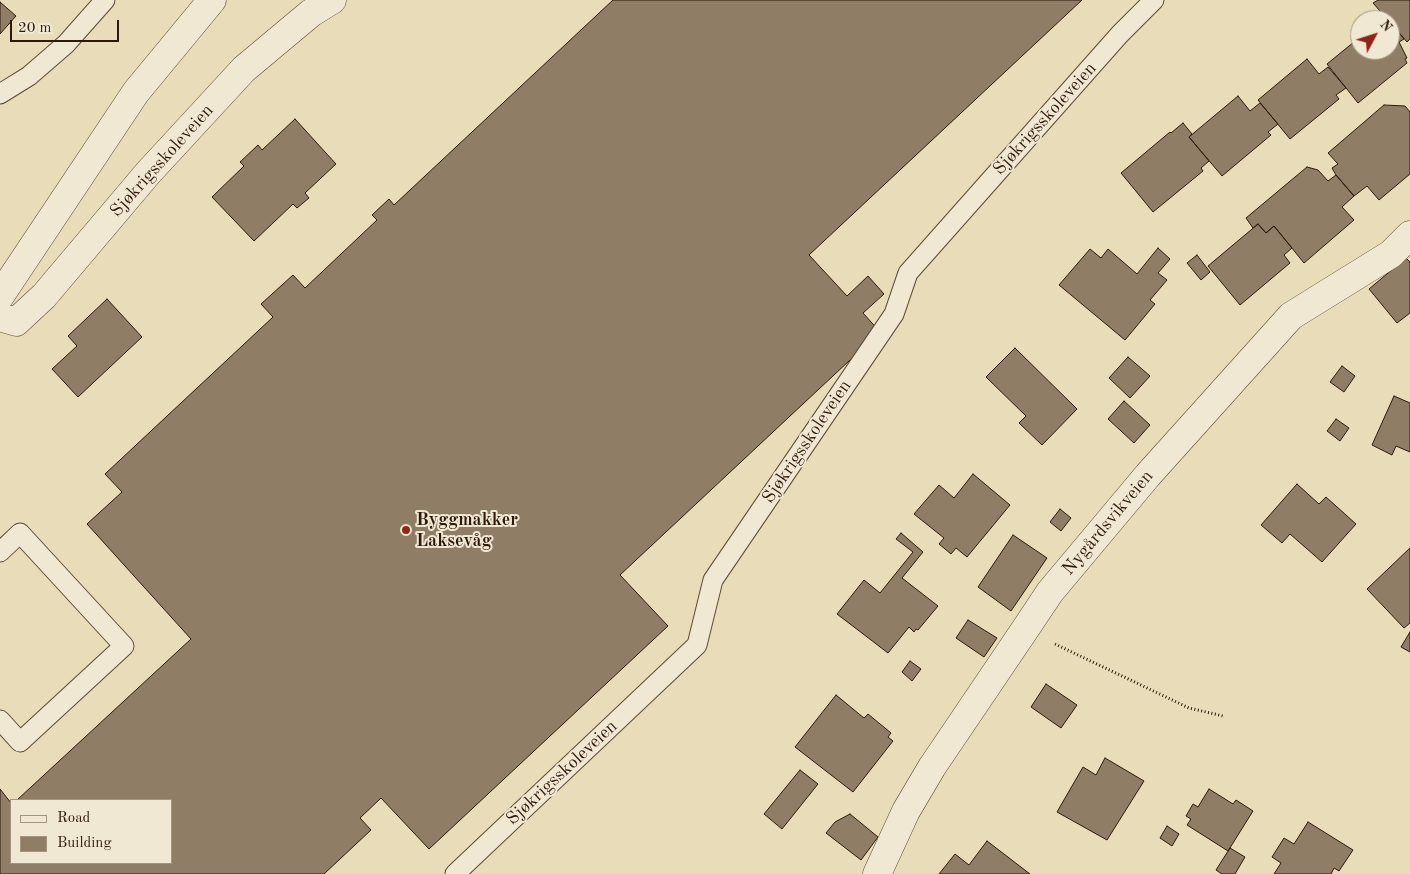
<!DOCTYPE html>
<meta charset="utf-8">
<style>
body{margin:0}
#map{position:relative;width:1410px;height:874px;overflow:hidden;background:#e8dcb9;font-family:"Old Standard TT",serif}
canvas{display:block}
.legend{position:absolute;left:10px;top:799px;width:162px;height:65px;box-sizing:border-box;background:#f0e8d2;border:1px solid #a39582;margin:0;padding:6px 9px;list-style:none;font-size:15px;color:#2f180b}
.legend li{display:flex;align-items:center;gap:10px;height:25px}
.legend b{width:25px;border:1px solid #a39582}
.north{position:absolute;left:1350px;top:10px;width:50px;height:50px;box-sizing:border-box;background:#f0e8d2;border:1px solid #a39582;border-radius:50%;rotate:50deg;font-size:14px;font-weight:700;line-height:20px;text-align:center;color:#2f180b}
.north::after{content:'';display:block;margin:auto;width:18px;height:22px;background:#8f2418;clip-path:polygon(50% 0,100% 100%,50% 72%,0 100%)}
.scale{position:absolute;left:10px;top:20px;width:109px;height:22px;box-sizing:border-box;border:2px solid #2f180b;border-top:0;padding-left:6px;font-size:15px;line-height:18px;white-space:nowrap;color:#2f180b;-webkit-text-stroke:4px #f0e8d2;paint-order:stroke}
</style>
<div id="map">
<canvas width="1410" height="874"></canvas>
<ul class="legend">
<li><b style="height:6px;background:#f0e8d2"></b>Road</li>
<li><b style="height:14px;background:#8f7e65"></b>Building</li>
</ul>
<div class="north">N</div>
<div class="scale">20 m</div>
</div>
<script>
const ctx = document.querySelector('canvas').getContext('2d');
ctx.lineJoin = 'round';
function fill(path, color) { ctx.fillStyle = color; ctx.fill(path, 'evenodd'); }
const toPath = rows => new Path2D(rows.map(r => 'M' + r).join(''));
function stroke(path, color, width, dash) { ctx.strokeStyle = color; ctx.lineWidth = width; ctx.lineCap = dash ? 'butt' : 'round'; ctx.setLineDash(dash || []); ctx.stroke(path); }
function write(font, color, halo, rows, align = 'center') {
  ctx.font = font + ' "Old Standard TT",serif'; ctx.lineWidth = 4; ctx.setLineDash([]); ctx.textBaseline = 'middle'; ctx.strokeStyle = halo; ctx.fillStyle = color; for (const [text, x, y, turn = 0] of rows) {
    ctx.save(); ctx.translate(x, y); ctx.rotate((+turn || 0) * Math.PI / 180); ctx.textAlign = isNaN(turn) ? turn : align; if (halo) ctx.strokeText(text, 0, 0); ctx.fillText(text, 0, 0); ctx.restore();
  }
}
const building = toPath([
 [613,0,1082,0,809,255,847,296,868,276,884,294,863,313,880,332,620,575,668,626,429,849,381,798,360,818,371,830,324,874,0,874,0,789,11,803,11,863,171,863,171,800,17,800,191,639,87,524,122,492,105,474,273,317,261,304,293,275,305,288,377,220,372,215,389,199,394,205,613,0],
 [1378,0,1410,0,1410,39,1407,42,1390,22,1390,20,1388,20,1373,3,1378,0],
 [0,2,16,16,0,34,0,2],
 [1390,22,1404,39,1399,42,1407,58,1405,59,1407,63,1358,103,1327,64,1360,37,1360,50,1390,50,1390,22],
 [1307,59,1319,74,1328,67,1346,88,1336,95,1339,99,1290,139,1258,100,1307,59],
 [1238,96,1250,111,1260,103,1278,124,1268,132,1271,135,1222,176,1189,137,1238,96],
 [1384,105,1405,106,1410,112,1410,174,1379,200,1367,186,1354,196,1336,175,1332,168,1338,164,1328,153,1384,105],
 [295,119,336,164,305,193,309,198,297,208,293,204,254,241,212,197,244,166,240,162,258,145,262,150,295,119],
 [1183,123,1192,134,1189,137,1209,161,1201,168,1203,171,1153,212,1121,173,1170,132,1171,133,1183,123],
 [1307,167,1318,170,1328,181,1336,175,1354,196,1342,207,1354,220,1304,263,1274,226,1266,233,1258,224,1253,228,1246,218,1307,167],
 [1258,224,1266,233,1274,226,1292,248,1284,255,1290,263,1240,305,1208,266,1258,224],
 [1158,248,1170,259,1158,273,1167,280,1150,300,1155,304,1125,340,1059,285,1090,249,1101,258,1108,249,1137,274,1158,248],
 [1197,255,1210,272,1201,280,1187,263,1197,255],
 [1406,258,1410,262,1410,313,1397,323,1369,289,1406,258],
 [107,299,142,337,78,397,52,369,77,346,68,336,107,299],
 [1015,348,1077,409,1042,445,1019,423,1026,416,986,377,1015,348],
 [1128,357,1150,376,1130,398,1109,378,1128,357],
 [1342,366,1355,376,1344,392,1330,382,1342,366],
 [1394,396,1410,403,1410,452,1396,446,1392,455,1372,445,1394,396],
 [1124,401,1150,425,1134,443,1108,419,1124,401],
 [1336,419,1349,428,1340,441,1327,431,1336,419],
 [973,474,1010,505,967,557,956,548,951,554,939,544,944,538,914,514,939,485,954,498,973,474],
 [1297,484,1319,504,1326,497,1356,524,1322,562,1290,534,1282,543,1261,525,1297,484],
 [1060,509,1071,518,1061,531,1050,522,1060,509],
 [901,533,923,552,902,578,938,606,918,630,916,629,914,632,909,627,888,653,837,614,864,580,880,593,913,552,896,539,901,533],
 [1013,535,1047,558,1011,611,978,587,1013,535],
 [1410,548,1410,623,1404,628,1367,589,1410,548],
 [968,620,997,638,984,657,956,638,968,620],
 [1410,632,1410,652,1401,647,1410,632],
 [910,661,921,669,912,681,902,672,910,661],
 [1046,684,1077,705,1061,728,1031,707,1046,684],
 [836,695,864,718,868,714,891,733,888,737,893,741,853,792,795,747,836,695],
 [1105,758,1144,781,1107,840,1057,812,1083,767,1096,775,1105,758],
 [800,770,818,784,782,829,764,814,800,770],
 [1209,789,1233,804,1236,800,1253,811,1228,851,1187,825,1191,819,1186,816,1193,804,1198,807,1209,789],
 [850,814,878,837,861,860,826,833,835,822,850,814],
 [1308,822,1353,850,1339,871,1334,868,1331,874,1274,874,1281,863,1272,857,1284,838,1294,844,1308,822],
 [1167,826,1179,834,1172,846,1160,838,1167,826],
 [987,841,1030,874,939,874,955,854,969,865,987,841],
 [1230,848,1245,857,1235,874,1222,874,1216,870,1230,848]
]);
const path = toPath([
 [1055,644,1189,708,1223,716]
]);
const service = toPath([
 [0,94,29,76,66,44,105,0],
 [0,552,20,533,124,646,20,742,0,720],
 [455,874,697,645,713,580,894,314,908,273,1120,34,1154,0]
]);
const minor = toPath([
 [0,296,136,92,212,0],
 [0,317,16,322,44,296,148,173,244,69,311,13,332,0],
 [877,874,906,811,932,767,1028,625,1050,592,1148,475,1291,316,1391,254,1410,235]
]);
const markers = [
 [406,530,5,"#8f2418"]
];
const streetNames = [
 ["Sjøkrigsskoleveien",1045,119,-48],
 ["Sjøkrigsskoleveien",162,161,-48],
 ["Sjøkrigsskoleveien",807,442,-56],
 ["Nygårdsvikveien",1108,523,-50],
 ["Sjøkrigsskoleveien",562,773,-43]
];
const poiNames = [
 ["Byggmakker",416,520],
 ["Laksevåg",416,541]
];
fill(building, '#8f7e65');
stroke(building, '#2f180b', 1);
stroke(service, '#5d4936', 21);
stroke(minor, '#5d4936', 29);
stroke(path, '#2f180b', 3, [1, 2.5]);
stroke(service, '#f0e8d2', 19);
stroke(minor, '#f0e8d2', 28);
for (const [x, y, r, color] of markers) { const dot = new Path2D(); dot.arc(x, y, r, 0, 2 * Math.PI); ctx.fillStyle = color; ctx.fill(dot); stroke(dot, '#f0e8d2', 2); }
write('18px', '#2f180b', '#f0e8d2', streetNames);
write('bold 18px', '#2f180b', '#f0e8d2', poiNames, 'left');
</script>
